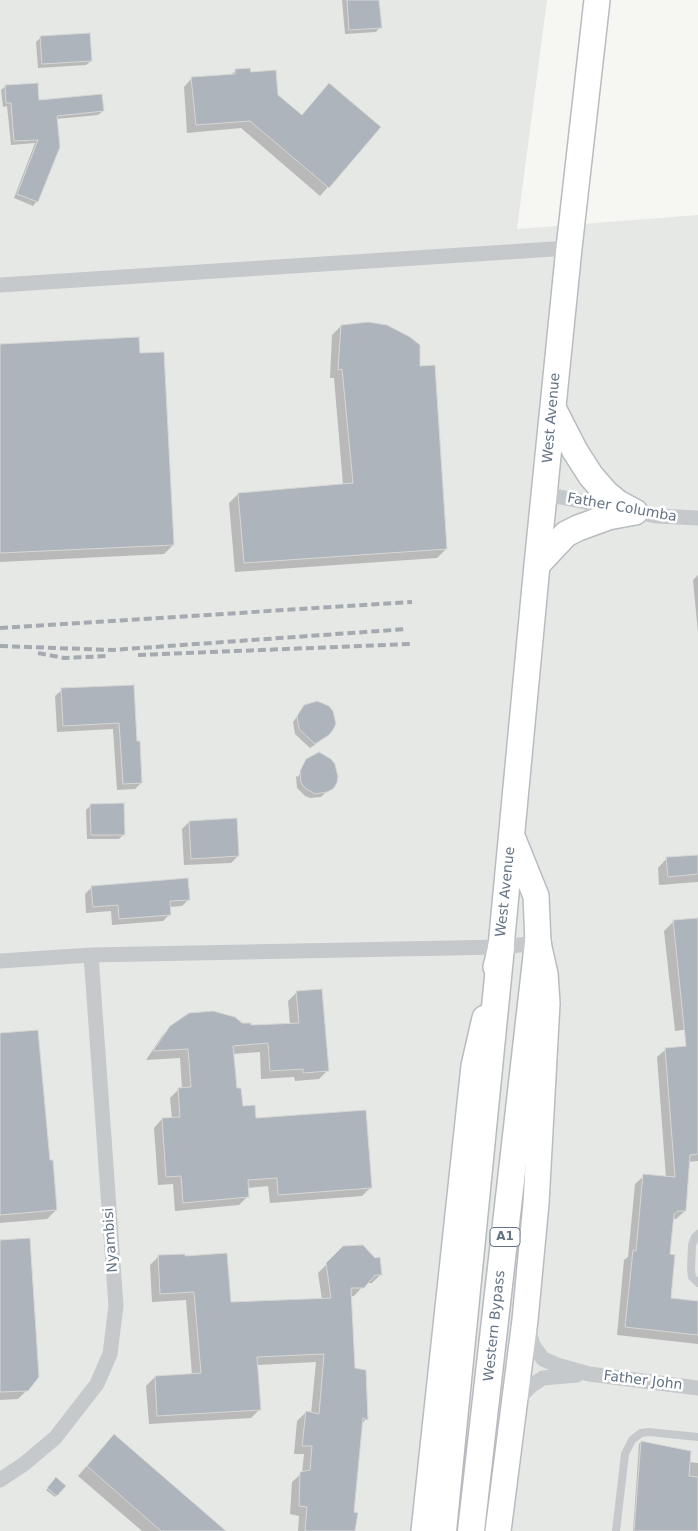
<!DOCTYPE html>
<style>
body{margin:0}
canvas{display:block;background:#f6f6f2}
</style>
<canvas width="698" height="1531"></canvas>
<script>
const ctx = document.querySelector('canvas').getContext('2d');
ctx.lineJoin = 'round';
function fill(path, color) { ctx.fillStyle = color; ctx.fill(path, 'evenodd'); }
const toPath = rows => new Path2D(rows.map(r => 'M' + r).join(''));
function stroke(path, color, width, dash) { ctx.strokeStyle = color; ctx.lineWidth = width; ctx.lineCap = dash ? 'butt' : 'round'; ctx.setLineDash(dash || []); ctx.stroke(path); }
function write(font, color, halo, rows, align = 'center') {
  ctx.font = font + ' "DejaVu Sans",sans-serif'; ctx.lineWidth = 5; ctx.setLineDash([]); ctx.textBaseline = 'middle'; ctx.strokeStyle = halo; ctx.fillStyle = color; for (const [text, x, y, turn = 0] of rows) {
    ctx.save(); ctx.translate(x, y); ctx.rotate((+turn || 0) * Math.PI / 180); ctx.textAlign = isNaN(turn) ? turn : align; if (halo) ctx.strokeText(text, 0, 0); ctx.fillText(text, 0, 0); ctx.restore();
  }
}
const built = toPath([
 [0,0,547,0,517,229,698,215,698,1531,0,1531]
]);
const shadow = toPath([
 [342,0,378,0,380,27,376,32,345,34],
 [41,37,91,61,86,65,38,68,36,42],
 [236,70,250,74,301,116,379,128,320,196,241,128,187,133,184,87,192,78,231,75],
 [6,86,38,101,103,111,98,115,56,119,37,201,33,206,14,198,35,143,11,145,7,106,3,107,1,90],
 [341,326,419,368,446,549,437,558,235,572,229,503,238,494,343,485,334,378,330,378,332,335],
 [0,345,138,355,173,545,164,554,0,562],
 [698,575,698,633,693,580],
 [133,686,136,742,141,783,135,789,117,790,113,729,57,732,55,696,62,690],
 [305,706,332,730,323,739,310,748,295,734,293,722],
 [306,762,336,783,321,797,310,798,305,796,297,788,296,776,298,777],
 [91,805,124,834,119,839,87,839,86,810],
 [189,822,238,856,231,863,184,865,182,829],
 [698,856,698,882,659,885,658,868,667,858],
 [92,887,189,899,182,906,169,907,170,914,163,921,112,925,111,911,86,913,85,894],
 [698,919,698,1028,675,1031,664,931,674,921],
 [297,992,328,1070,319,1079,295,1081,294,1077,261,1079,260,1052,233,1054,235,1090,242,1107,255,1119,371,1187,362,1196,270,1203,268,1186,247,1188,248,1196,239,1205,175,1211,173,1184,158,1185,154,1128,162,1119,172,1119,170,1098,179,1089,182,1089,180,1058,146,1060,162,1036,171,1027,290,1025,288,1001],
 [0,1034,49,1162,56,1210,47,1219,0,1223],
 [698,1046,698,1161,688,1162,685,1211,676,1219,673,1219,669,1256,669,1299,698,1303,698,1344,617,1335,624,1260,628,1257,635,1184,644,1176,666,1178,657,1057,666,1049],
 [0,1241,27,1390,18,1399,0,1400],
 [344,1247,381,1274,372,1283,366,1283,354,1296,350,1296,353,1370,366,1419,362,1424,352,1513,354,1531,298,1531,299,1516,290,1514,292,1482,302,1473,304,1454,294,1454,297,1421,306,1412,311,1414,316,1362,257,1365,260,1409,251,1418,149,1424,146,1386,155,1377,192,1375,186,1300,152,1302,150,1265,158,1257,230,1303,322,1300,318,1273],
 [641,1442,689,1462,698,1463,698,1531,633,1531,639,1444],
 [105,1445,224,1531,142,1531,78,1476],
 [56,1479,64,1486,55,1497,46,1490]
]);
const building = toPath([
 [347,0,379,0,382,28,349,30,347,0],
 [90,33,92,61,42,64,40,36,90,33],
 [250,68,251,72,276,70,278,95,302,115,329,83,381,127,329,188,250,121,196,125,191,77,235,74,235,69,250,68],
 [38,83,39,100,102,94,104,111,57,116,60,147,38,202,17,194,38,140,14,141,11,103,6,103,5,85,38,83],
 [368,322,387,325,410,337,420,345,420,366,435,365,447,549,244,563,238,493,353,483,342,369,338,370,341,325,368,322],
 [139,337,140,353,164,352,174,545,0,553,0,344,139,337],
 [134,685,137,741,140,741,142,783,123,784,119,723,63,726,61,688,134,685],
 [317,701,329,706,333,711,336,724,333,730,329,735,315,744,299,729,297,716,304,705,317,701],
 [319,752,331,759,335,764,338,777,337,783,333,789,327,792,315,794,305,788,301,783,300,771,306,759,319,752],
 [124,803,125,835,91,835,90,804,124,803],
 [237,818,239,856,191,859,189,821,237,818],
 [698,855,698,874,668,877,666,857,698,855],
 [188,878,190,900,170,901,171,915,119,919,118,905,93,907,91,886,188,878],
 [698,918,698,1154,690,1155,686,1211,678,1211,674,1214,670,1254,675,1255,671,1298,698,1301,698,1335,625,1327,633,1250,636,1251,643,1174,675,1177,665,1048,686,1046,673,920,698,918],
 [322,989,329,1071,303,1073,303,1069,270,1071,268,1043,233,1046,237,1088,241,1088,243,1106,255,1105,256,1118,366,1110,372,1188,278,1195,277,1178,248,1180,249,1197,183,1203,181,1176,166,1177,162,1118,180,1117,178,1088,191,1087,188,1049,153,1051,170,1026,189,1013,213,1011,235,1017,242,1023,251,1023,251,1025,299,1023,296,991,322,989],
 [38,1030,50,1160,53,1160,57,1210,0,1215,0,1033,38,1030],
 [30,1238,39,1377,28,1391,0,1392,0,1240,30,1238],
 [363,1245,375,1258,380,1257,382,1275,375,1275,364,1288,351,1288,355,1368,366,1370,368,1420,363,1418,354,1512,358,1513,355,1531,305,1531,307,1507,299,1506,300,1472,310,1470,312,1446,302,1446,306,1411,319,1414,324,1354,257,1357,261,1410,157,1416,155,1376,201,1373,194,1292,160,1294,158,1255,185,1254,185,1256,227,1253,231,1302,331,1298,326,1263,343,1246,363,1245],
 [114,1434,226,1531,161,1531,87,1466,114,1434],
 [641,1441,691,1451,689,1476,698,1477,698,1531,634,1531,641,1441],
 [56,1477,66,1486,57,1496,47,1488,56,1477]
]);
const service = toPath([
 [698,1234,695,1237,692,1245,691,1269,692,1277,698,1283],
 [616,1531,625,1454,632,1440,641,1433,649,1432,698,1437]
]);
const minor = toPath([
 [0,285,569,248],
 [545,494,656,516,698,518],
 [0,961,91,955,501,947,538,943],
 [528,1328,533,1345,543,1359,557,1365,589,1374,698,1388],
 [516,1400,532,1385,543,1378,577,1375],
 [0,1480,24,1464,55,1438,97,1384,110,1354,116,1306,91,955]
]);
const primary = toPath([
 [553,408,575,451,591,476,606,493,618,503,635,512],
 [537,565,566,534,578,528,608,517,635,512],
 [496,967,501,947,537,565,569,248,597,0],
 [424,1531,474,1066,485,1018],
 [498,1531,525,1320,536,1203,547,1003,545,974,538,943,536,896,513,839]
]);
const trunk = toPath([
 [443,1531,501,947],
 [471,1531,538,943]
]);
const rail = toPath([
 [0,628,412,602],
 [0,646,112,650,407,629],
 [38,653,64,658,108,656],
 [138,655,410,644]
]);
const shields = [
 [505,1237,30]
];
const shieldNames = [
 ["A1",505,1237]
];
const streetNames = [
 ["West Avenue",552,418,-85],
 ["Father Columba",622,508,10],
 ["West Avenue",506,892,-84],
 ["Nyambisi",111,1240,-94],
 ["Western Bypass",495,1326,-84],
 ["Father John",643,1381,7]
];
fill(built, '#e6e8e6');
fill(shadow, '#0003');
fill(building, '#adb4bb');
stroke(building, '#d7d7d5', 1);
stroke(primary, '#b8bcc0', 28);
stroke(trunk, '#b7babe', 29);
stroke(service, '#c5c9cc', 8);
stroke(minor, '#c5c9cc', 15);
stroke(primary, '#fff', 25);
stroke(trunk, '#fff', 26);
stroke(rail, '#a5aab1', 4, [8, 4]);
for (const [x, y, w] of shields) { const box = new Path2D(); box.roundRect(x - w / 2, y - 9.5, w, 19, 4); ctx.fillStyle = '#fff'; ctx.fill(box); stroke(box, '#637385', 1); }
write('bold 12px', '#637385', null, shieldNames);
write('14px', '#637385', '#fff', streetNames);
</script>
